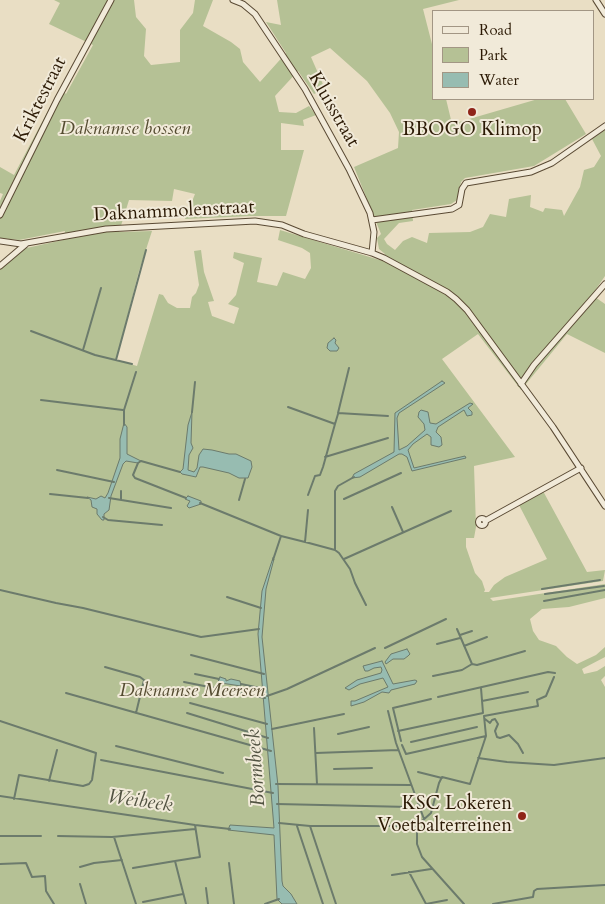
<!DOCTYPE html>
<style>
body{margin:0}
#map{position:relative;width:605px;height:904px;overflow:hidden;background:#e9dec4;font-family:Cardo,serif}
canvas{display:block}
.legend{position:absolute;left:432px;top:10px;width:162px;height:90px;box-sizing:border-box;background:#f1ead9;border:1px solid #a29684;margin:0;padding:6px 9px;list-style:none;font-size:15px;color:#2b1904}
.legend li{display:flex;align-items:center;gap:10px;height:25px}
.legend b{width:25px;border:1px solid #a29684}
</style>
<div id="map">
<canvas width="605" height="904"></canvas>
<ul class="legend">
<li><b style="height:6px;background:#f1ead9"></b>Road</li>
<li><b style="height:14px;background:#b5c195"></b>Park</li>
<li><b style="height:14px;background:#97bcb1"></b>Water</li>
</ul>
</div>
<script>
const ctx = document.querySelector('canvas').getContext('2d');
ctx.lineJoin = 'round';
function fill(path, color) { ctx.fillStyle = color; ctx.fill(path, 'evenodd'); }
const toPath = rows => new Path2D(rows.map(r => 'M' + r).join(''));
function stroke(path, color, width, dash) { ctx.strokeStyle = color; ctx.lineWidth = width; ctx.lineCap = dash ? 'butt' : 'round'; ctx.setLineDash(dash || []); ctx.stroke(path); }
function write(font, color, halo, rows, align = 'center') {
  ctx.font = font + ' Cardo,serif'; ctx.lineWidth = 4; ctx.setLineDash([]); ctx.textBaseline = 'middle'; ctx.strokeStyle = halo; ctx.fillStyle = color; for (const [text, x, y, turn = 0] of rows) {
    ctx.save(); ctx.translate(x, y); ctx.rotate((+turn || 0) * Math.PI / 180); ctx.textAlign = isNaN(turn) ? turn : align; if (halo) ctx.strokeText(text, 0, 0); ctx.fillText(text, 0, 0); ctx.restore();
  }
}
const green = toPath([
 [54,0,134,0,136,17,146,29,144,56,151,65,180,62,180,30,193,13,195,0,213,0,203,26,231,42,240,49,243,62,260,82,286,53,266,22,281,25,277,0,459,0,423,9,434,52,434,99,446,99,452,124,538,99,565,99,586,134,534,166,465,178,461,182,457,200,451,204,412,210,413,221,399,223,384,239,387,244,395,250,403,241,412,237,427,243,429,233,470,232,483,227,490,214,506,217,509,199,531,195,530,207,543,212,545,208,562,210,564,216,580,187,584,170,594,167,601,156,592,139,605,130,605,276,592,295,605,304,605,353,567,334,521,390,478,334,442,359,515,457,474,466,476,527,474,538,466,538,466,547,475,573,482,581,485,590,484,592,489,592,494,585,505,577,547,559,519,505,543,491,587,572,605,570,603,581,490,598,493,601,605,584,605,598,569,607,542,609,530,619,533,631,539,640,556,646,567,657,577,664,596,655,605,647,605,657,582,669,584,674,597,671,605,666,605,676,601,680,605,687,605,904,0,904,0,268,22,249,63,240,65,231,19,240,0,238,0,201,3,194,0,193,0,167,14,175,60,88,66,94,93,45,49,24,60,3],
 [330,48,367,81,390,113,399,132,398,148,354,167,381,234,377,238,379,249,385,254,383,261,280,230,278,240,302,248,310,253,311,268,305,279,283,272,277,286,257,282,262,258,234,252,233,258,244,263,236,295,228,304,239,308,234,324,212,316,208,302,214,301,204,272,201,250,194,251,199,285,196,293,192,297,190,308,177,308,168,303,163,295,159,294,137,366,116,360,139,271,152,231,119,232,129,200,172,201,174,189,195,194,185,219,252,216,286,216,304,150,281,150,281,123,304,126,303,120,316,115,309,106,296,113,279,112,275,96,298,71,314,94,325,89,311,57]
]);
const water = toPath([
 [334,338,336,340,335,343,339,348,337,351,330,351,327,348,328,343,334,338],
 [442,381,445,383,399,413,397,418,399,450,407,446,425,430,424,424,418,417,419,412,421,410,428,412,430,423,436,424,470,403,473,404,468,408,472,412,472,415,467,416,464,410,438,427,436,432,441,437,442,445,439,447,431,445,431,437,427,434,413,444,408,450,414,468,465,456,466,458,412,471,407,457,402,454,399,454,360,477,352,478,354,474,394,452,395,413,442,381],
 [192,412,191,443,193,448,189,455,188,470,194,472,197,468,199,455,203,449,212,450,229,454,236,454,251,461,252,467,248,478,239,478,229,473,203,467,200,467,196,477,182,474,180,472,183,469,188,425,192,412],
 [124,423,127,427,127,454,141,461,138,463,126,461,123,464,111,496,109,510,104,514,104,520,102,520,97,514,97,509,92,507,91,500,87,497,96,499,101,496,105,498,108,493,120,458,120,439,124,423],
 [188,496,201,501,201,504,189,508,187,506,190,501,185,499,188,496],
 [273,558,274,559,266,589,262,637,278,786,282,881,283,886,291,894,297,904,282,904,277,899,274,835,228,830,230,825,274,828,258,634,262,591,273,558],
 [407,649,410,654,408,656,404,659,393,659,386,664,385,662,391,654,407,649],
 [382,661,393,684,415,680,417,681,415,684,391,690,389,693,382,692,364,702,351,706,351,701,355,701,388,687,383,678,360,684,349,690,345,688,357,680,381,673,382,670,381,667,374,668,368,671,365,671,363,666,382,661],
 [220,677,226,679,226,681,231,679,240,681,241,686,221,683,218,680,220,677]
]);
const stream = toPath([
 [31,331,95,355,132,364],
 [83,350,101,288],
 [116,360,146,250],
 [349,368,338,413,388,416],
 [41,400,123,410],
 [288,407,335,424,338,414],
 [192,412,195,382],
 [124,425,124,410,136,372],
 [325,457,388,438],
 [141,461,138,463,133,475,135,478,186,498],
 [141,461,180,472],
 [57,470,114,482],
 [50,494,88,498],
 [308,495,315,476,320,475,323,467,335,424],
 [109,498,171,508],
 [344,499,401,473],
 [121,500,121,491],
 [239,500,245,479],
 [200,503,281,536,273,560],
 [392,507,403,532],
 [103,517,108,520,162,525],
 [281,536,309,543,335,550,339,553,350,569,355,583,366,605],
 [305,542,308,510],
 [335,550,335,491,338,486,354,477],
 [344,559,451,511],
 [542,589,600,580],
 [0,590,56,603,83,608,201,637,259,629],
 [545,594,604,586],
 [227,597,261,608],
 [544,601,605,590],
 [457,629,472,664,477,665,525,651],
 [460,635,472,631],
 [437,644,460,638],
 [464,646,487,637],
 [385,648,446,619],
 [191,655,264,674],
 [105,667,140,677,144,680,136,713],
 [195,674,219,679],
 [433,676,462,670,472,664],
 [184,682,265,698],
 [241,684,265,689],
 [66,693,271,751],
 [267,696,287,689,375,648],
 [438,697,548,672,555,673],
 [482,701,528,692],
 [190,703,267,724],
 [388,711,396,743,424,819],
 [187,713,268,738],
 [485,719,490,723,492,720,495,719,498,724,495,731,497,737,500,738,509,735,518,744,523,753],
 [0,721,96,753,92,780,89,784,83,786,19,775,14,799],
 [314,728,317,784],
 [272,729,344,714],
 [398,731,483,713,481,688],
 [338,734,369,727],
 [401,741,393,708,431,699],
 [411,742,477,727],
 [402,745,406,754,486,736],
 [116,746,223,773],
 [316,753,398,750],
 [478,758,507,762,554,765,605,758],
 [101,760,273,793],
 [334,769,372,768],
 [418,772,442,778],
 [49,781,57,750],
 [276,784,411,785],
 [0,796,195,825,230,829],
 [277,804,410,807],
 [279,823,310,826,404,826,418,828],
 [297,826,323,904],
 [310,826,336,904],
 [0,836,41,836],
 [58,836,112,837,195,829],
 [114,837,136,904],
 [229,863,234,904],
 [0,864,26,863,32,877,45,876,46,891,54,904],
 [80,867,94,863,122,860],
 [133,868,175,861],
 [409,872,426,904,447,900],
 [392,875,431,869],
 [80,884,86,904],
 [206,888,208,904],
 [143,902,183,894],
 [186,904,175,861,200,857,195,825],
 [265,904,279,899],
 [464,904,422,857,417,844,417,831,422,821,431,813,439,783,442,777,470,784,486,736,484,716,538,706,537,700,546,696,554,677],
 [493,904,533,897,534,891,537,889,605,885]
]);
const minor = toPath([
 [233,0,243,4,255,14,305,89,349,169,370,213,374,232,372,253],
 [596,0,605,14],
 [0,215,57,100,111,0],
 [372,220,452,209,459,205,462,189,466,183,531,172,552,163,605,126],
 [0,241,21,244,106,229,255,221,282,225,304,234,372,253,384,258,447,292,456,299,467,310,553,427,605,506],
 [0,266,26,244],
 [521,384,534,365,605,284],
 '478.5 522a3.5 3.5 0 1 1 7 0a3.5 3.5 0 1 1-7 0Z',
 [485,521,581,468]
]);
const markers = [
 [472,112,5,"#8f2418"],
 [522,816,5,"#8f2418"]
];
const streetNames = [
 ["Kriktestraat",41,100,-63],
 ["Kluisstraat",333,110,60],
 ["Daknammolenstraat",174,212,-3]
];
const parkNames = [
 ["Daknamse bossen",125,130],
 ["Daknamse Meersen",192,692]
];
const poiNames = [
 ["BBOGO Klimop",472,131],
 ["KSC Lokeren",512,805,"right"],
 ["Voetbalterreinen",512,827,"right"]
];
const waterNames = [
 ["Bormbeek",257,768,-94],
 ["Weibeek",140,802,8]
];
fill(green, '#b5c195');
fill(water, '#97bcb1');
stroke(water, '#6c7b6c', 1);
stroke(stream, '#6c7b6c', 2);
stroke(minor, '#5a4a34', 7);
stroke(minor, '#f1ead9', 5);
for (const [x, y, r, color] of markers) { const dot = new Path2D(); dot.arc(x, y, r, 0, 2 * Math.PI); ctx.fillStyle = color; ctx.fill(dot); stroke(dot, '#f1ead9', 2); }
write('19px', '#2b1904', '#f1ead9', streetNames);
write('italic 19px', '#544b30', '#f1ead9', parkNames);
write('19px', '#2b1904', '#f1ead9', poiNames);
write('italic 20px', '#515241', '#f1ead9', waterNames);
</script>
